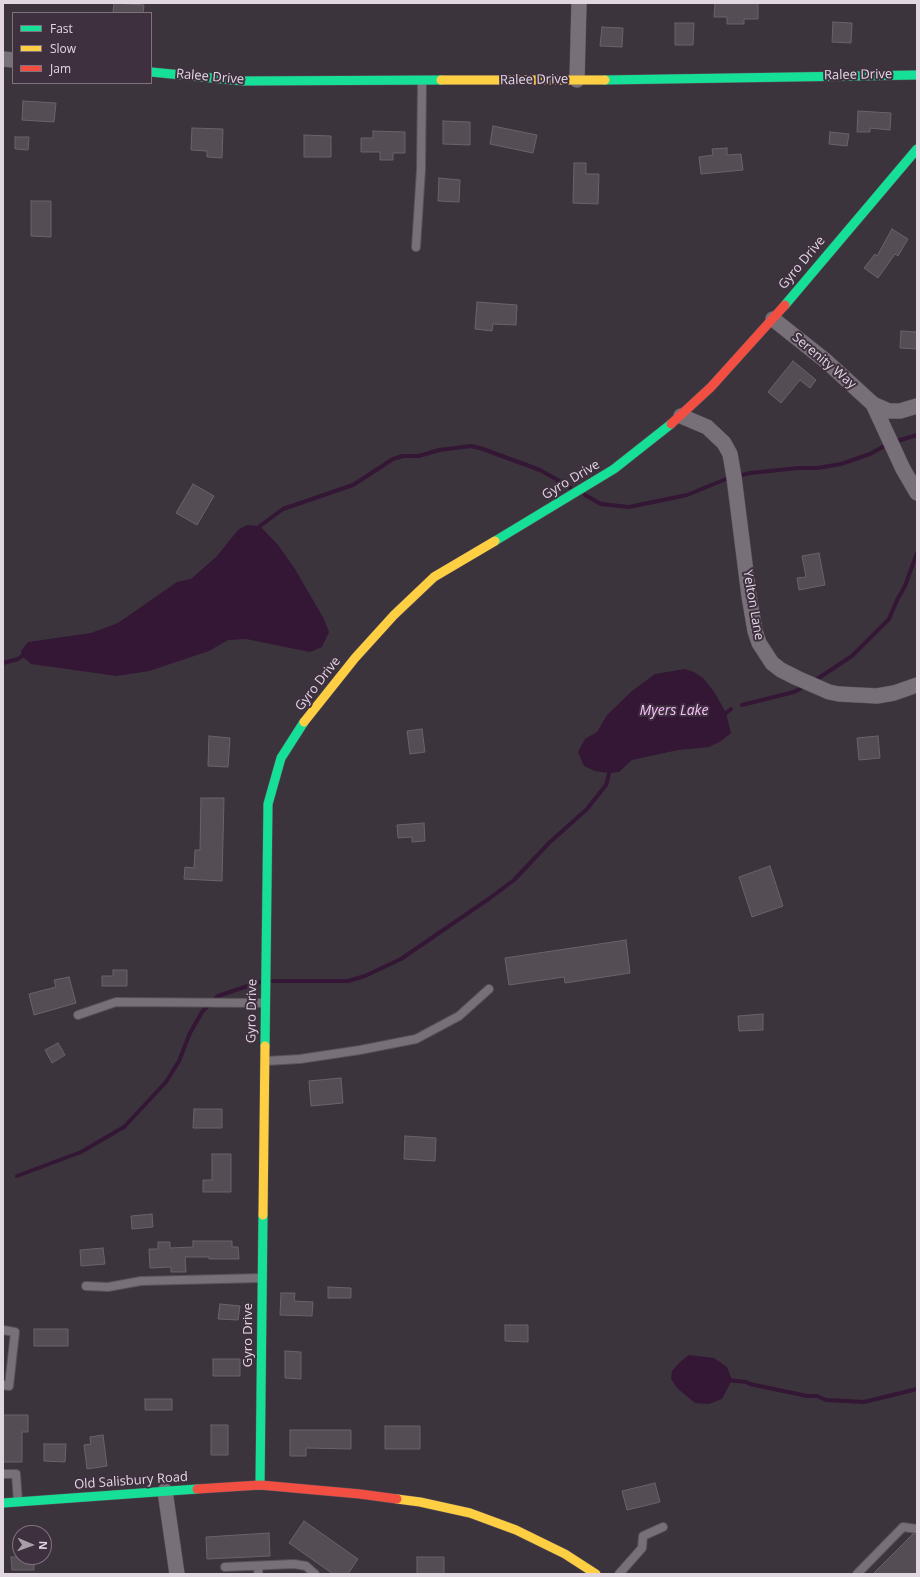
<!DOCTYPE html>
<style>
body{margin:0}
#map{position:relative;width:920px;height:1577px;overflow:hidden;background:#3c343c;font-family:"Open Sans",sans-serif}
canvas{display:block}
.frame{position:absolute;inset:0;border:4px solid #e1d7e1;pointer-events:none}
.legend{position:absolute;left:12px;top:12px;width:140px;height:72px;box-sizing:border-box;background:#3f303f;border:1px solid #807380;margin:0;padding:5px 7px;list-style:none;font-size:12px;color:#e1d7e1}
.legend li{display:flex;align-items:center;gap:8px;height:20px}
.legend b{width:20px;border:1px solid #807380}
.north{position:absolute;left:12px;top:1525px;width:40px;height:40px;box-sizing:border-box;background:#3f303f;border:1px solid #807380;border-radius:50%;rotate:92deg;font-size:11px;font-weight:700;line-height:16px;text-align:center;color:#e1d7e1}
.north::after{content:'';display:block;margin:auto;width:14px;height:18px;background:#a79ea7;clip-path:polygon(50% 0,100% 100%,50% 72%,0 100%)}
</style>
<div id="map">
<canvas width="920" height="1577"></canvas>
<div class="frame"></div>
<ul class="legend">
<li><b style="height:5px;background:#16e098"></b>Fast</li>
<li><b style="height:5px;background:#ffcf43"></b>Slow</li>
<li><b style="height:5px;background:#f24e42"></b>Jam</li>
</ul>
<div class="north">N</div>
</div>
<script>
const ctx = document.querySelector('canvas').getContext('2d');
ctx.lineJoin = 'round';
function fill(path, color) { ctx.fillStyle = color; ctx.fill(path, 'evenodd'); }
const toPath = rows => new Path2D(rows.map(r => 'M' + r).join(''));
function stroke(path, color, width, dash) { ctx.strokeStyle = color; ctx.lineWidth = width; ctx.lineCap = dash ? 'butt' : 'round'; ctx.setLineDash(dash || []); ctx.stroke(path); }
function write(font, color, halo, rows, align = 'center') {
  ctx.font = font + ' "Open Sans",sans-serif'; ctx.lineWidth = 4; ctx.setLineDash([]); ctx.textBaseline = 'middle'; ctx.strokeStyle = halo; ctx.fillStyle = color; for (const [text, x, y, turn = 0] of rows) {
    ctx.save(); ctx.translate(x, y); ctx.rotate((+turn || 0) * Math.PI / 180); ctx.textAlign = isNaN(turn) ? turn : align; if (halo) ctx.strokeText(text, 0, 0); ctx.fillText(text, 0, 0); ctx.restore();
  }
}
const water = toPath([
 [247,525,260,526,278,545,295,569,324,619,329,632,322,647,310,652,246,639,228,640,209,651,149,671,117,676,31,664,22,656,21,651,28,642,91,633,118,623,177,582,191,579,217,556,238,530],
 [685,669,694,672,703,678,715,693,726,713,731,733,721,741,709,747,678,750,632,760,619,772,609,773,595,771,584,766,578,752,585,739,597,732,607,715,632,691,655,674],
 [689,1355,714,1358,727,1367,732,1380,722,1399,709,1404,695,1403,677,1388,671,1379,672,1371,680,1362]
]);
const stream = toPath([
 [894,442,917,435],
 [585,495,601,504,629,507,687,495,726,479,750,473,798,468,817,468,841,464,870,454,888,444],
 [259,530,260,526,283,509,353,485,393,459,403,456,419,456,439,450,471,446,483,449,540,470,570,487],
 [3,663,18,659,22,656,27,656],
 [814,681,852,656,889,619,897,600,905,586,917,553],
 [742,705,794,692,805,686],
 [721,712,726,713,731,709],
 [273,981,348,981,365,976,401,959,490,898,514,880,550,842,587,809,606,785,610,770],
 [17,1176,81,1152,124,1127,166,1082,179,1061,190,1033,202,1012,218,996,260,982],
 [727,1380,746,1382,750,1384,807,1396,817,1396,826,1400,864,1402,917,1389]
]);
const building = toPath([
 [114,3,144,5,143,13,113,13,114,3],
 [715,3,758,3,758,19,744,19,744,24,727,24,727,17,714,17,715,3],
 [833,22,852,23,851,43,832,42,833,22],
 [675,23,694,23,693,45,675,45,675,23],
 [602,27,623,28,622,47,600,46,602,27],
 [23,101,56,103,54,122,22,120,23,101],
 [858,111,891,113,890,130,870,128,870,132,857,132,858,111],
 [443,121,470,122,470,145,443,144,443,121],
 [493,126,537,135,533,153,490,144,493,126],
 [192,128,223,129,222,158,207,157,207,151,191,150,192,128],
 [373,131,405,132,405,153,393,153,393,160,380,160,380,152,361,152,361,138,373,138,373,131],
 [830,132,849,134,847,146,829,144,830,132],
 [304,135,331,136,331,157,304,157,304,135],
 [15,137,29,137,28,150,15,149,15,137],
 [727,148,727,155,741,154,743,170,701,174,699,157,713,155,712,149,727,148],
 [574,163,586,163,586,174,599,174,598,204,573,203,574,163],
 [439,178,460,180,459,202,438,201,439,178],
 [31,201,51,201,51,237,31,236,31,201],
 [892,229,908,239,898,256,895,254,878,278,864,268,875,254,877,256,892,229],
 [477,302,517,305,516,325,493,324,492,331,475,329,477,302],
 [901,331,917,332,917,349,900,348,901,331],
 [793,361,816,380,810,388,800,380,781,403,768,392,793,361],
 [193,484,214,496,197,525,176,513,193,484],
 [819,553,825,585,799,590,797,578,806,577,802,556,819,553],
 [422,729,425,752,410,754,407,731,422,729],
 [209,736,230,738,228,767,208,766,209,736],
 [878,736,880,758,859,760,857,738,878,736],
 [201,798,224,798,222,881,184,879,185,867,194,868,195,850,200,850,201,798],
 [424,823,425,841,412,842,412,837,398,838,397,825,424,823],
 [770,866,783,906,752,917,739,877,770,866],
 [626,940,630,973,565,983,564,977,509,985,505,958,626,940],
 [113,970,127,970,127,986,102,986,102,976,113,976,113,970],
 [69,977,76,1003,34,1015,29,994,56,987,54,980,69,977],
 [763,1014,763,1030,739,1031,738,1016,763,1014],
 [58,1043,65,1055,52,1063,45,1050,58,1043],
 [341,1078,343,1103,311,1106,309,1081,341,1078],
 [194,1109,222,1109,222,1128,193,1128,194,1109],
 [405,1136,436,1138,435,1161,404,1159,405,1136],
 [212,1154,231,1154,231,1192,203,1192,203,1180,212,1180,212,1154],
 [152,1214,153,1227,132,1229,131,1216,152,1214],
 [193,1241,232,1241,232,1247,238,1247,239,1259,209,1259,209,1257,185,1257,186,1272,171,1272,171,1267,150,1268,149,1249,158,1249,158,1242,170,1242,170,1248,193,1247,193,1241],
 [103,1248,105,1264,81,1266,80,1250,103,1248],
 [328,1287,351,1288,351,1298,328,1298,328,1287],
 [281,1293,295,1293,294,1301,313,1302,312,1316,280,1315,281,1293],
 [220,1304,240,1306,238,1320,218,1319,220,1304],
 [505,1325,528,1325,528,1342,505,1341,505,1325],
 [34,1329,68,1329,68,1346,34,1346,34,1329],
 [285,1351,301,1352,301,1379,285,1378,285,1351],
 [213,1359,240,1359,240,1376,213,1376,213,1359],
 [145,1399,172,1399,172,1410,145,1410,145,1399],
 [3,1415,28,1415,28,1432,22,1432,22,1462,3,1462,3,1415],
 [211,1425,228,1425,228,1455,211,1455,211,1425],
 [385,1426,420,1426,420,1449,385,1449,385,1426],
 [290,1430,351,1430,351,1449,306,1448,306,1456,290,1456,290,1430],
 [103,1435,107,1466,87,1469,84,1445,91,1444,90,1437,103,1435],
 [44,1444,66,1444,65,1462,44,1461,44,1444],
 [655,1483,660,1502,627,1510,622,1491,655,1483],
 [304,1521,358,1559,348,1574,333,1574,289,1543,304,1521],
 [269,1533,270,1556,207,1559,206,1537,269,1533],
 [913,1534,917,1534,917,1574,873,1574,913,1534],
 [11,1557,34,1557,34,1570,12,1570,11,1557],
 [417,1557,444,1557,444,1574,417,1574,417,1557]
]);
const lane = toPath([
 [416,247,421,170,422,82],
 [78,1015,116,1002,264,1003],
 [266,1061,300,1059,360,1050,416,1039,459,1016,489,989],
 [86,1286,108,1287,141,1281,261,1278],
 [3,1330,15,1332,9,1386,3,1385],
 [3,1474,16,1474,18,1502],
 [225,1567,294,1564,306,1566,315,1574],
 [258,1574,259,1566],
 [619,1574,642,1548,643,1536,663,1527],
 [857,1574,903,1527,917,1529]
]);
const street = toPath([
 [3,59,13,60],
 [577,80,579,3],
 [773,319,826,361,873,404,903,469,917,493],
 [873,404,889,411,900,411,917,406],
 [681,416,707,427,724,443,730,454,734,477,749,596,755,631,759,643,772,663,781,670,797,678,829,692,839,694,877,696,894,693,917,685],
 [165,1491,177,1574]
]);
const fast = toPath([
 [151,72,243,81,441,80],
 [605,80,917,75],
 [785,305,917,149],
 [495,541,614,469,671,424],
 [265,1046,268,804,281,758,304,722],
 [260,1485,263,1215],
 [3,1503,197,1489]
]);
const slow = toPath([
 [441,80,605,80],
 [304,722,355,658,394,615,434,577,495,541],
 [263,1215,265,1046],
 [397,1499,420,1502,470,1513,516,1530,565,1554,596,1574]
]);
const jam = toPath([
 [671,424,711,387,785,305],
 [197,1489,260,1485,360,1494,397,1499]
]);
const streetNames = [
 ["Ralee Drive",858,75,-1],
 ["Ralee Drive",210,77,5],
 ["Ralee Drive",534,80,-1],
 ["Gyro Drive",802,263,-50],
 ["Serenity Way",824,361,40],
 ["Gyro Drive",571,480,-31],
 ["Yelton Lane",753,605,80],
 ["Gyro Drive",318,684,-52],
 ["Gyro Drive",252,1011,-89],
 ["Gyro Drive",248,1335,-90],
 ["Old Salisbury Road",131,1481,-4]
];
const waterNames = [
 ["Myers Lake",674,711]
];
fill(water, '#341635');
stroke(stream, '#341635', 4);
fill(building, '#544d54');
stroke(building, '#6a636a', 1);
stroke(lane, '#585158', 10);
stroke(street, '#585158', 16);
stroke(fast, '#585158', 10);
stroke(slow, '#585158', 10);
stroke(jam, '#585158', 10);
stroke(lane, '#787078', 8);
stroke(street, '#787078', 15);
stroke(fast, '#16e098', 9);
stroke(slow, '#ffcf43', 9);
stroke(jam, '#f24e42', 9);
write('13px', '#e1d7e1', '#3f303f', streetNames);
write('italic 14px', '#fcc1fb', '#3f303f', waterNames);
</script>
